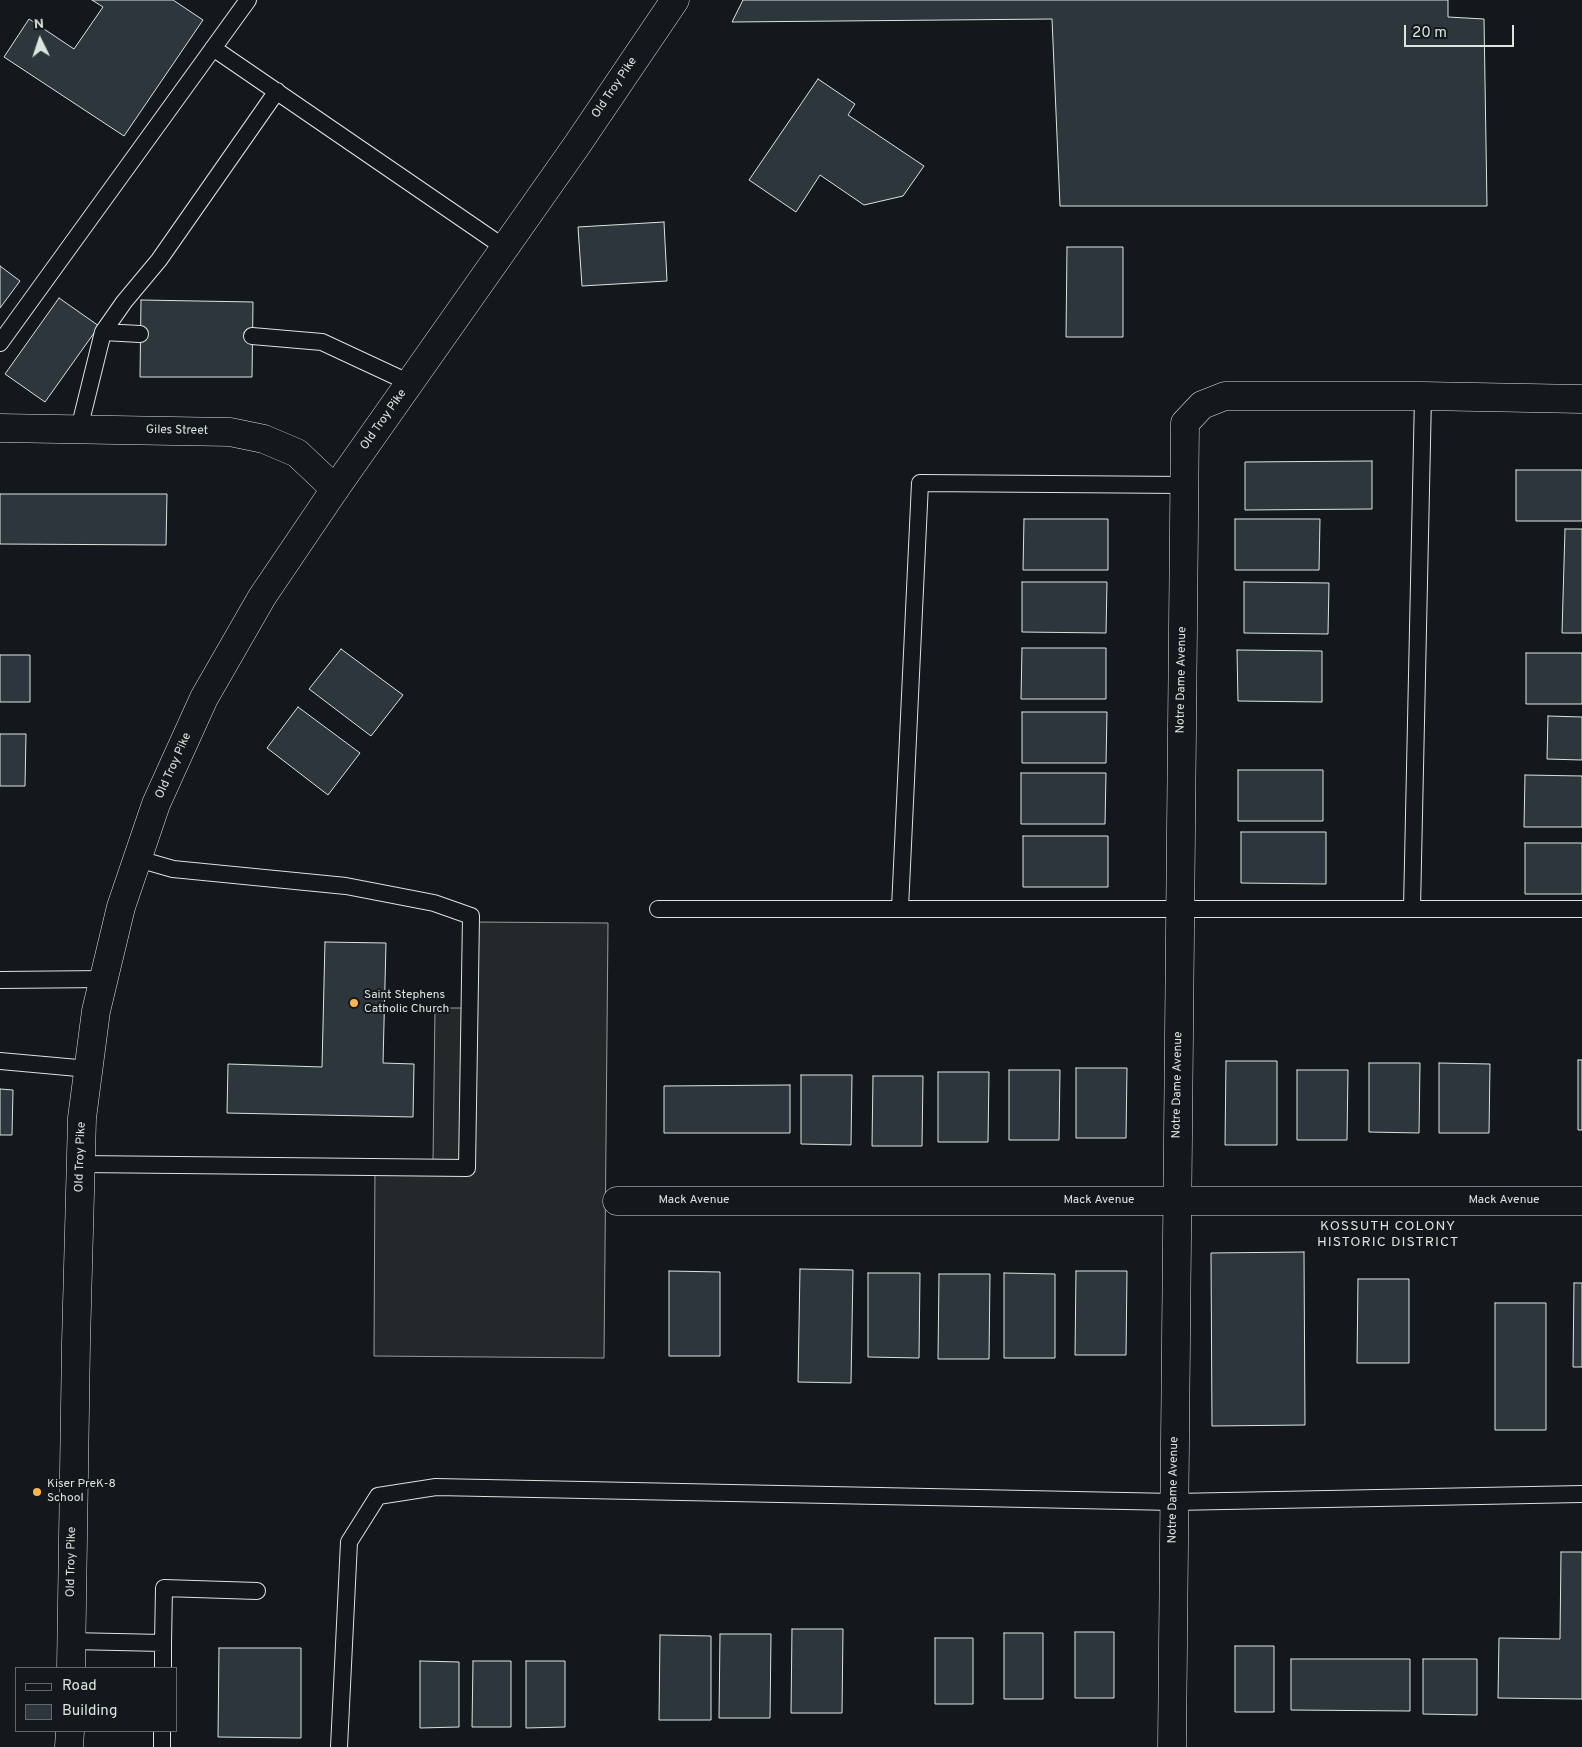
<!DOCTYPE html>
<style>
body{margin:0}
#map{position:relative;width:1582px;height:1747px;overflow:hidden;background:#14181c;font-family:Overpass,sans-serif}
canvas{display:block}
.legend{position:absolute;left:15px;top:1667px;width:162px;height:65px;box-sizing:border-box;background:#14181c;border:1px solid #626a69;margin:0;padding:6px 9px;list-style:none;font-size:15px;color:#d8e6dc}
.legend li{display:flex;align-items:center;gap:10px;height:25px}
.legend b{width:25px;border:1px solid #626a69}
.north{position:absolute;left:15px;top:15px;width:50px;height:50px;-webkit-text-stroke:4px #14181c;paint-order:stroke;rotate:356deg;font-size:14px;font-weight:700;line-height:20px;text-align:center;color:#d8e6dc}
.north::after{content:'';display:block;margin:auto;width:18px;height:22px;background:#d8e6dc;clip-path:polygon(50% 0,100% 100%,50% 72%,0 100%)}
.scale{position:absolute;left:1404px;top:25px;width:110px;height:22px;box-sizing:border-box;border:2px solid #d8e6dc;border-top:0;padding-left:6px;font-size:15px;line-height:18px;white-space:nowrap;color:#d8e6dc;-webkit-text-stroke:4px #14181c;paint-order:stroke}
</style>
<div id="map">
<canvas width="1582" height="1747"></canvas>
<ul class="legend">
<li><b style="height:6px;background:#14181c"></b>Road</li>
<li><b style="height:14px;background:#2c363c"></b>Building</li>
</ul>
<div class="north">N</div>
<div class="scale">20 m</div>
</div>
<script>
const ctx = document.querySelector('canvas').getContext('2d');
ctx.lineJoin = 'round';
function fill(path, color) { ctx.fillStyle = color; ctx.fill(path, 'evenodd'); }
const toPath = rows => new Path2D(rows.map(r => 'M' + r).join(''));
function stroke(path, color, width, dash) { ctx.strokeStyle = color; ctx.lineWidth = width; ctx.lineCap = dash ? 'butt' : 'round'; ctx.setLineDash(dash || []); ctx.stroke(path); }
function write(font, color, halo, rows, align = 'center') {
  ctx.font = font + ' Overpass,sans-serif'; ctx.lineWidth = 4; ctx.setLineDash([]); ctx.textBaseline = 'middle'; ctx.strokeStyle = halo; ctx.fillStyle = color; for (const [text, x, y, turn = 0] of rows) {
    ctx.save(); ctx.translate(x, y); ctx.rotate((+turn || 0) * Math.PI / 180); ctx.textAlign = isNaN(turn) ? turn : align; if (halo) ctx.strokeText(text, 0, 0); ctx.fillText(text, 0, 0); ctx.restore();
  }
}
const parking = toPath([
 [471,922,608,923,604,1358,374,1356,375,1160,433,1160,435,1008,470,1008,471,922]
]);
const building = toPath([
 [92,0,173,0,203,20,124,136,4,57,29,19,74,49,103,7,92,0],
 [743,0,1448,0,1448,17,1484,19,1487,206,1060,206,1052,19,732,22,743,0],
 [818,79,855,104,848,115,924,166,903,196,864,205,820,175,796,212,749,180,818,79],
 [664,222,667,281,582,286,578,227,664,222],
 [1067,247,1123,247,1123,337,1066,337,1067,247],
 [0,266,20,281,0,308,0,266],
 [59,298,99,326,45,402,5,374,59,298],
 [141,300,253,302,252,377,140,377,141,300],
 [1372,461,1372,509,1245,510,1245,462,1372,461],
 [1516,470,1582,470,1582,521,1516,521,1516,470],
 [0,494,167,494,166,545,0,544,0,494],
 [1024,519,1108,519,1108,570,1023,570,1024,519],
 [1235,519,1320,519,1319,570,1235,570,1235,519],
 [1565,529,1582,529,1582,633,1562,633,1565,529],
 [1022,582,1107,582,1106,633,1022,632,1022,582],
 [1244,582,1329,583,1328,634,1244,633,1244,582],
 [1022,648,1106,648,1106,699,1021,699,1022,648],
 [341,649,403,695,371,736,309,689,341,649],
 [1237,650,1322,651,1322,702,1238,701,1237,650],
 [1526,653,1582,653,1582,704,1526,704,1526,653],
 [0,655,30,655,30,702,0,702,0,655],
 [298,707,360,753,328,795,267,748,298,707],
 [1022,712,1107,712,1106,763,1022,763,1022,712],
 [1548,716,1582,717,1582,760,1547,759,1548,716],
 [0,734,26,734,25,786,0,786,0,734],
 [1238,770,1323,770,1323,821,1238,821,1238,770],
 [1021,773,1106,773,1105,824,1021,824,1021,773],
 [1525,775,1582,776,1582,827,1524,827,1525,775],
 [1241,832,1326,832,1326,884,1241,883,1241,832],
 [1023,836,1108,836,1108,887,1023,887,1023,836],
 [1525,843,1582,843,1582,894,1525,894,1525,843],
 [325,942,386,943,383,1063,414,1064,413,1117,227,1113,228,1064,322,1067,325,942],
 [1578,1060,1582,1060,1582,1130,1578,1130,1578,1060],
 [1226,1061,1277,1061,1277,1145,1225,1145,1226,1061],
 [1369,1063,1420,1063,1419,1133,1369,1132,1369,1063],
 [1439,1063,1490,1064,1489,1133,1439,1133,1439,1063],
 [1076,1068,1127,1068,1126,1138,1076,1138,1076,1068],
 [1009,1070,1060,1070,1059,1140,1009,1140,1009,1070],
 [1297,1070,1348,1070,1347,1140,1297,1140,1297,1070],
 [938,1072,989,1072,988,1142,938,1142,938,1072],
 [801,1075,852,1075,851,1145,801,1144,801,1075],
 [873,1076,923,1076,922,1146,872,1146,873,1076],
 [790,1085,790,1133,664,1133,664,1086,790,1085],
 [0,1089,13,1090,12,1135,0,1135,0,1089],
 [1304,1252,1305,1425,1212,1426,1211,1253,1304,1252],
 [800,1269,853,1270,851,1383,798,1382,800,1269],
 [669,1271,720,1272,720,1356,669,1356,669,1271],
 [1076,1271,1127,1271,1126,1355,1075,1355,1076,1271],
 [868,1273,920,1273,919,1358,868,1357,868,1273],
 [1004,1273,1055,1274,1055,1358,1004,1358,1004,1273],
 [939,1274,990,1274,989,1359,938,1359,939,1274],
 [1358,1279,1409,1279,1409,1363,1357,1363,1358,1279],
 [1574,1283,1582,1283,1582,1367,1573,1367,1574,1283],
 [1495,1303,1546,1303,1546,1430,1495,1430,1495,1303],
 [1561,1552,1582,1552,1582,1699,1498,1698,1499,1638,1560,1639,1561,1552],
 [792,1629,843,1629,842,1713,791,1713,792,1629],
 [1075,1632,1114,1632,1114,1698,1075,1698,1075,1632],
 [1004,1633,1043,1633,1043,1699,1004,1699,1004,1633],
 [720,1634,771,1634,770,1718,719,1718,720,1634],
 [660,1635,711,1636,711,1720,659,1720,660,1635],
 [935,1638,973,1638,973,1704,935,1704,935,1638],
 [1235,1646,1274,1646,1274,1712,1235,1712,1235,1646],
 [219,1648,301,1648,301,1738,218,1737,219,1648],
 [1291,1659,1410,1659,1410,1711,1291,1710,1291,1659],
 [1423,1659,1477,1659,1477,1715,1423,1714,1423,1659],
 [420,1661,459,1662,459,1727,420,1728,420,1661],
 [473,1661,511,1661,511,1727,472,1727,473,1661],
 [526,1661,565,1661,565,1727,526,1728,526,1661]
]);
const service = toPath([
 [213,48,505,248],
 [103,332,140,334],
 [252,336,322,342,410,383],
 [0,343,248,0],
 [79,429,103,332,124,302,159,260,277,91],
 [900,908,920,483,1185,485],
 [1412,908,1423,396],
 [658,909,1582,909],
 [0,980,104,979],
 [0,1061,89,1069],
 [81,1164,467,1168,471,916,434,903,346,886,173,869,138,859],
 [71,1641,163,1643,163,1668],
 [163,1643,164,1588,257,1591],
 [162,1747,162,1731],
 [339,1747,349,1542,378,1496,436,1487,1174,1502,1582,1494]
]);
const minor = toPath([
 [0,428,230,432,264,439,297,453,335,489],
 [617,1201,1582,1201],
 [1172,1747,1185,423,1202,405,1225,396,1423,396,1582,399]
]);
const secondary = toPath([
 [71,1668,76,1343,82,1118,96,1011,121,907,156,804,204,698,262,597,335,489,577,145,675,0],
 [69,1747,70,1731]
]);
const markers = [
 [354,1003,5,"#ffb74d"],
 [37,1492,5,"#ffb74d"]
];
const streetNames = [
 ["Old Troy Pike",615,88,-56],
 ["Old Troy Pike",384,420,-55],
 ["Giles Street",177,431,1],
 ["Notre Dame Avenue",1182,680,-89],
 ["Old Troy Pike",174,766,-66],
 ["Notre Dame Avenue",1178,1085,-89],
 ["Old Troy Pike",81,1157,-88],
 ["Mack Avenue",694,1201],
 ["Mack Avenue",1099,1201],
 ["Mack Avenue",1504,1201],
 ["Notre Dame Avenue",1174,1490,-89],
 ["Old Troy Pike",72,1562,-89]
];
const poiNames = [
 ["Saint Stephens",364,996],
 ["Catholic Church",364,1010],
 ["Kiser PreK-8",47,1485],
 ["School",47,1499]
];
const neighbourhoodNames = [
 ["KOSSUTH COLONY",1388,1227],
 ["HISTORIC DISTRICT",1388,1243]
];
fill(parking, '#24282b');
stroke(parking, '#939e99', 1);
fill(building, '#2c363c');
stroke(building, '#d8e6dc', 1);
stroke(service, '#d8e6dc', 18);
stroke(minor, '#d8e6dc', 29);
stroke(secondary, '#d8e6dc', 29);
stroke(service, '#14181c', 16);
stroke(minor, '#14181c', 28);
stroke(secondary, '#14181c', 28);
for (const [x, y, r, color] of markers) { const dot = new Path2D(); dot.arc(x, y, r, 0, 2 * Math.PI); ctx.fillStyle = color; ctx.fill(dot); stroke(dot, '#14181c', 2); }
write('12px', '#d8e6dc', '#14181c', streetNames);
write('12px', '#d8e6dc', '#14181c', poiNames, 'left');
ctx.letterSpacing = '1px';
write('14px', '#d8e6dc', '#14181c', neighbourhoodNames);
ctx.letterSpacing = '0px';
</script>
